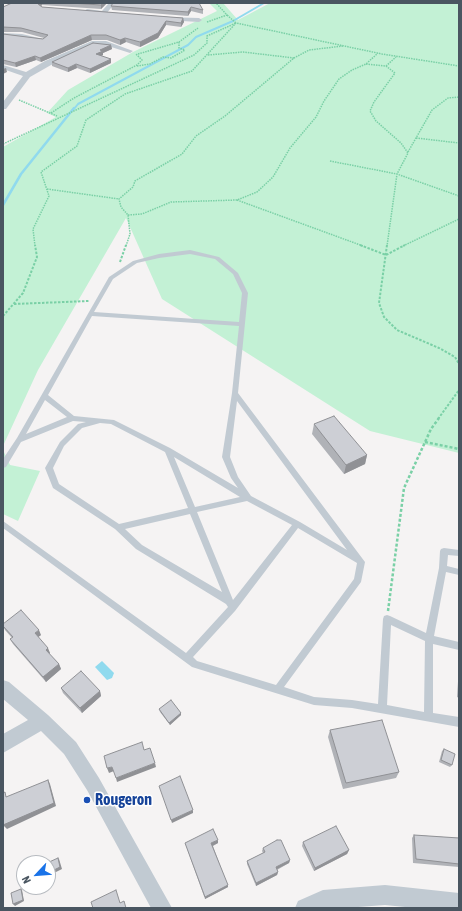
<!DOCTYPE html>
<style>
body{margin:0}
#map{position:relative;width:462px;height:911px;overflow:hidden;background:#f5f3f3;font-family:"Asap Condensed",sans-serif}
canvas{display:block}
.frame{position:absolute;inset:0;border:4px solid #4a5661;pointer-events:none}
.north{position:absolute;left:16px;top:855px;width:40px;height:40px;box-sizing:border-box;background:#fff;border:1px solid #b7bbc0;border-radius:50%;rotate:244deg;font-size:11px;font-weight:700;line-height:16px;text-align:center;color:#4a5661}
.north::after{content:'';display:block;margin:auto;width:14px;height:18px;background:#1a73e8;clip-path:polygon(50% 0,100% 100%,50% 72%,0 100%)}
</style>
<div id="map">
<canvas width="462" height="911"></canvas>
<div class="frame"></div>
<div class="north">N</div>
</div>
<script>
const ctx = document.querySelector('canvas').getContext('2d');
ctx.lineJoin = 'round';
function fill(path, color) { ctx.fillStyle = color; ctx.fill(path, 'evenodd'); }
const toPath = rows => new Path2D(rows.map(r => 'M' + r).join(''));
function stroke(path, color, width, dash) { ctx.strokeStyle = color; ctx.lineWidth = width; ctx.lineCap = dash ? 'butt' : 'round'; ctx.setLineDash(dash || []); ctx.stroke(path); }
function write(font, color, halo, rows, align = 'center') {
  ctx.font = font + ' "Asap Condensed",sans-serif'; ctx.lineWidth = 3; ctx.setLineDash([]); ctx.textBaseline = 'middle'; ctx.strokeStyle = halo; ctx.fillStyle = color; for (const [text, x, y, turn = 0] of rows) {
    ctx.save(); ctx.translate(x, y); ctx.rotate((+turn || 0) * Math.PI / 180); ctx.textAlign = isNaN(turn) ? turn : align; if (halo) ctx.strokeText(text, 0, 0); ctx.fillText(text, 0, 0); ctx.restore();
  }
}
const green = toPath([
 [209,3,223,3,238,20,270,3,459,3,459,453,370,431,162,299,126,218,38,370,3,446,3,147,56,117,47,113,68,90,133,52,217,11],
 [3,450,10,465,40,471,18,521,3,514]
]);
const water = toPath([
 [102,661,114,673,112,678,107,680,95,667]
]);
const streamFar1 = toPath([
 [74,109,78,104,188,45,196,37,233,21,264,3]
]);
const stream = toPath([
 [3,205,21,174,74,108]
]);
const pathFar2 = toPath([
 [207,22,227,15,216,3],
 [179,42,179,48,185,50],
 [138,54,179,42,198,28],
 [208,55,243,52,294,58],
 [366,64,386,66,395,73,374,102,370,111,376,121,401,143,408,153,397,174,387,246],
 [137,66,150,64,163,57,171,58,185,50],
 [386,66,396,57],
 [19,100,57,116],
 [51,113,74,98,137,65,142,60,136,54],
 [416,138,459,143],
 [3,144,194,55,207,43,207,36,236,23,227,15],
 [408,152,432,110,448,98,459,97],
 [330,161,397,174,459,196],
 [47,189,119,199],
 [237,200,363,246],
 [128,215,142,214,171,202,237,200,257,192,273,177,290,148,316,117,324,101,339,79,352,70,366,64,378,53],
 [35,246,33,229,49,196,41,172,77,146,86,120,125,94,192,71,236,23,382,54,459,66],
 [126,246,130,234,128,215,121,207,119,199,133,187,135,181,182,154,196,136,225,116,294,58,309,50,343,46],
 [403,246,459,219]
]);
const pathFar1 = toPath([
 [360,245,386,255,405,245],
 [387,245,379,303,384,317,397,330,439,348,455,357,459,364],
 [120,262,126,245],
 [14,304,89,301],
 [3,316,23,293,37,257,35,245],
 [438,419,459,390]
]);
const path = toPath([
 [425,442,459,449],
 [388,611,404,488,431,429,439,418]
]);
const lane = toPath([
 [190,250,219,257,238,273,248,293,238,393,365,562,361,582,284,687,314,697,352,700,378,704,383,619,384,616,387,615,390,616,426,633,439,568,440,551,441,549,444,548,459,550,459,556,448,555,447,566,459,569,459,575,446,572,434,636,459,642,459,650,433,644,433,713,459,717,459,727,352,708,314,705,192,667,3,528,3,521,186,653,228,607,226,604,136,549,115,529,53,488,45,468,60,442,78,424,86,422,73,421,21,442,6,467,3,468,3,459,17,438,109,277,133,261,159,254,190,250],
 [190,254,215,259,233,274,242,293,239,322,94,312,113,279,137,263,159,258,190,254],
 [92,316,239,326,232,393,222,457,231,478,238,488,170,448,114,420,74,416,48,395,92,316],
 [45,400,67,417,26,434,45,400],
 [237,401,347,550,300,522,251,496,238,477,230,457,237,401],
 [100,423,111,424,165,452,188,508,119,524,59,484,53,468,64,446,82,428,100,423],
 [174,457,240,497,195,507,174,457],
 [247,501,292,525,233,600,197,512,247,501],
 [190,514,222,592,142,545,125,529,190,514],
 [298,528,357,563,354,579,276,685,197,661,193,657,235,611,298,528],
 [391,625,425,641,424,712,387,705,391,625]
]);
const street = toPath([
 [109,3,115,3,106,14,87,13,84,11,87,9,102,11,109,3],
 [163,17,199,18,202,20,199,22,165,20,162,18,163,17],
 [3,33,22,34,47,40,44,42,3,37,3,33],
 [92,41,106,41,133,51,130,53,105,45,93,45,51,65,30,77,6,109,3,109,3,102,23,76,3,69,3,65,26,72,45,61,92,41],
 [3,680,9,682,48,715,76,742,99,778,172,908,151,908,87,790,64,754,41,731,3,753,3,734,28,720,3,699,3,680],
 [385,885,459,893,459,908,415,908,385,905,345,908,295,908,298,901,323,890,385,885]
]);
const wall = toPath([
 [12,3,107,3,101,9,42,5,41,6,42,7,183,18,184,22,181,27,166,25,158,38,140,47,126,42,120,45,107,40,92,40,41,62,36,60,16,67,3,64,3,34,43,39,44,38,22,32,3,32,3,7],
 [199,3,203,10,203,14,191,11,188,16,112,10,111,6],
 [111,45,112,49,103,53,103,55,101,56,111,59,111,63,90,73,77,68,68,72,52,66,52,62],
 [314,424,367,455,365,464,344,474,312,434],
 [3,624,41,635,38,637,50,653,49,654,59,664,61,669,46,682,13,644,10,639,12,638,5,630,3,626],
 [459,666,459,698,457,697],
 [61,688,100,691,101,696,82,713,63,693],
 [159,709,181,713,181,715,170,725,160,712],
 [330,730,399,772,396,778,343,789,328,737],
 [444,749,452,765,450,767,439,762,442,751],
 [414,835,459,838,459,867,413,863,412,838],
 [303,842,349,850,347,854,314,871,302,846],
 [185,843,218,843,213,846,228,887,205,899],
 [263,848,290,860,289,863,277,870,278,872,277,875,256,886,247,864,247,861,263,853,262,851]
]);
const shadedWall = toPath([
 [39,3,42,3,42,5,39,8,38,4],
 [103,3,107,3,101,9,101,5],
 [191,7,191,11,188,16,188,12],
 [183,18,184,22,181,27,181,23],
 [166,21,166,25,158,38,140,47,140,42],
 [91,35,92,40,41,62,40,58],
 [125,38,126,42,120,45,120,40],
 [111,45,112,49,103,53,103,55,97,58,96,54,100,50],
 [35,56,36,60,16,67,15,63],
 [111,59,111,63,90,73,90,69],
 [76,64,77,68,68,72,68,68],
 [6,68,7,72,3,74,3,69],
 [367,455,365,464,344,474,346,465],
 [39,630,41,635,37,638,35,633],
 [48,648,50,653,48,655,46,650],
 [59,664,61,669,46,682,43,677],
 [100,691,101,696,82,713,80,708],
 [181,713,181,715,170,725,169,723],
 [155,763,156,767,117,782,116,778],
 [112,767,114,771,109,773,107,768],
 [48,780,50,784,56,806,7,829,3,825],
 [193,810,193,813,172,823,171,820],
 [218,840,218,843,212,846,211,843],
 [349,850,347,854,314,871,315,868],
 [58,858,59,859,62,869,50,875,48,873],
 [290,860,289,863,275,870,276,867],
 [278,872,277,875,256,886,256,883],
 [228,885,228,887,205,899,205,897],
 [21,889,22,890,24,901,15,906,13,904]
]);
const building = toPath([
 [12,3,39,3,38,4,42,7,183,18,181,23,166,21,158,33,140,42,125,38,120,40,106,35,91,35,40,58,35,56,15,63,3,60,3,34,43,39,48,35,21,28,3,27,3,7,12,3],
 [70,3,103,3,101,5,70,3],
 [113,3,199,3,203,10,191,7,188,12,111,6,113,3],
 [93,43,111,45,100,50,103,51,96,54,111,59,90,69,76,64,68,68,52,62,93,43],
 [334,416,367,455,346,465,314,424,334,416],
 [21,610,39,630,35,633,48,648,46,650,59,664,43,677,10,639,13,637,3,626,3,624,21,610],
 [81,671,100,691,80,708,61,688,81,671],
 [171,700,181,713,169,723,159,709,171,700],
 [382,720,399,772,346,783,330,730,382,720],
 [142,742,144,750,150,748,155,763,116,778,112,767,107,768,104,756,142,742],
 [444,749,455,754,452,765,441,760,444,749],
 [180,776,193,810,171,820,159,786,180,776],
 [48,780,54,803,3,825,3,793,5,792,6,797,48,780],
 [336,826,349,850,315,868,303,842,336,826],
 [213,829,218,840,211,843,228,885,205,897,185,843,213,829],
 [414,835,459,838,459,864,416,859,414,835],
 [277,840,281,840,290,860,276,867,278,872,256,883,247,861,265,852,263,848,277,840],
 [58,858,60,867,48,873,48,863,47,863,58,858],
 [21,889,23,900,13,904,11,893,21,889],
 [116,890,120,903,124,901,126,908,93,908,91,902,116,890]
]);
const markers = [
 [87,800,4,"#1a4fb4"]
];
const nearTransitnames = [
 ["Rougeron",95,800]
];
fill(green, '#c3f1d5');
fill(water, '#90daee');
stroke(streamFar1, '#90daee', 2);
stroke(stream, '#90daee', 2.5);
stroke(pathFar2, '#7ad0a6', 1.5, [1.5, 1]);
stroke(pathFar1, '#7ad0a6', 2, [2.5, 1.5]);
stroke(path, '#7ad0a6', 2.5, [3, 2]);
fill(lane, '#c1cad2');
fill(street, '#c1cad2');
fill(wall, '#b0b2b7');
fill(shadedWall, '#909195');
fill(building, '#cdcfd5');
stroke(building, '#909195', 1);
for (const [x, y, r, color] of markers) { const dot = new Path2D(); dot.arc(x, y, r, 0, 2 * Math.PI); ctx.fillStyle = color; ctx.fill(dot); stroke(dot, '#fff', 1.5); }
write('bold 16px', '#164399', '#fff', nearTransitnames, 'left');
</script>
